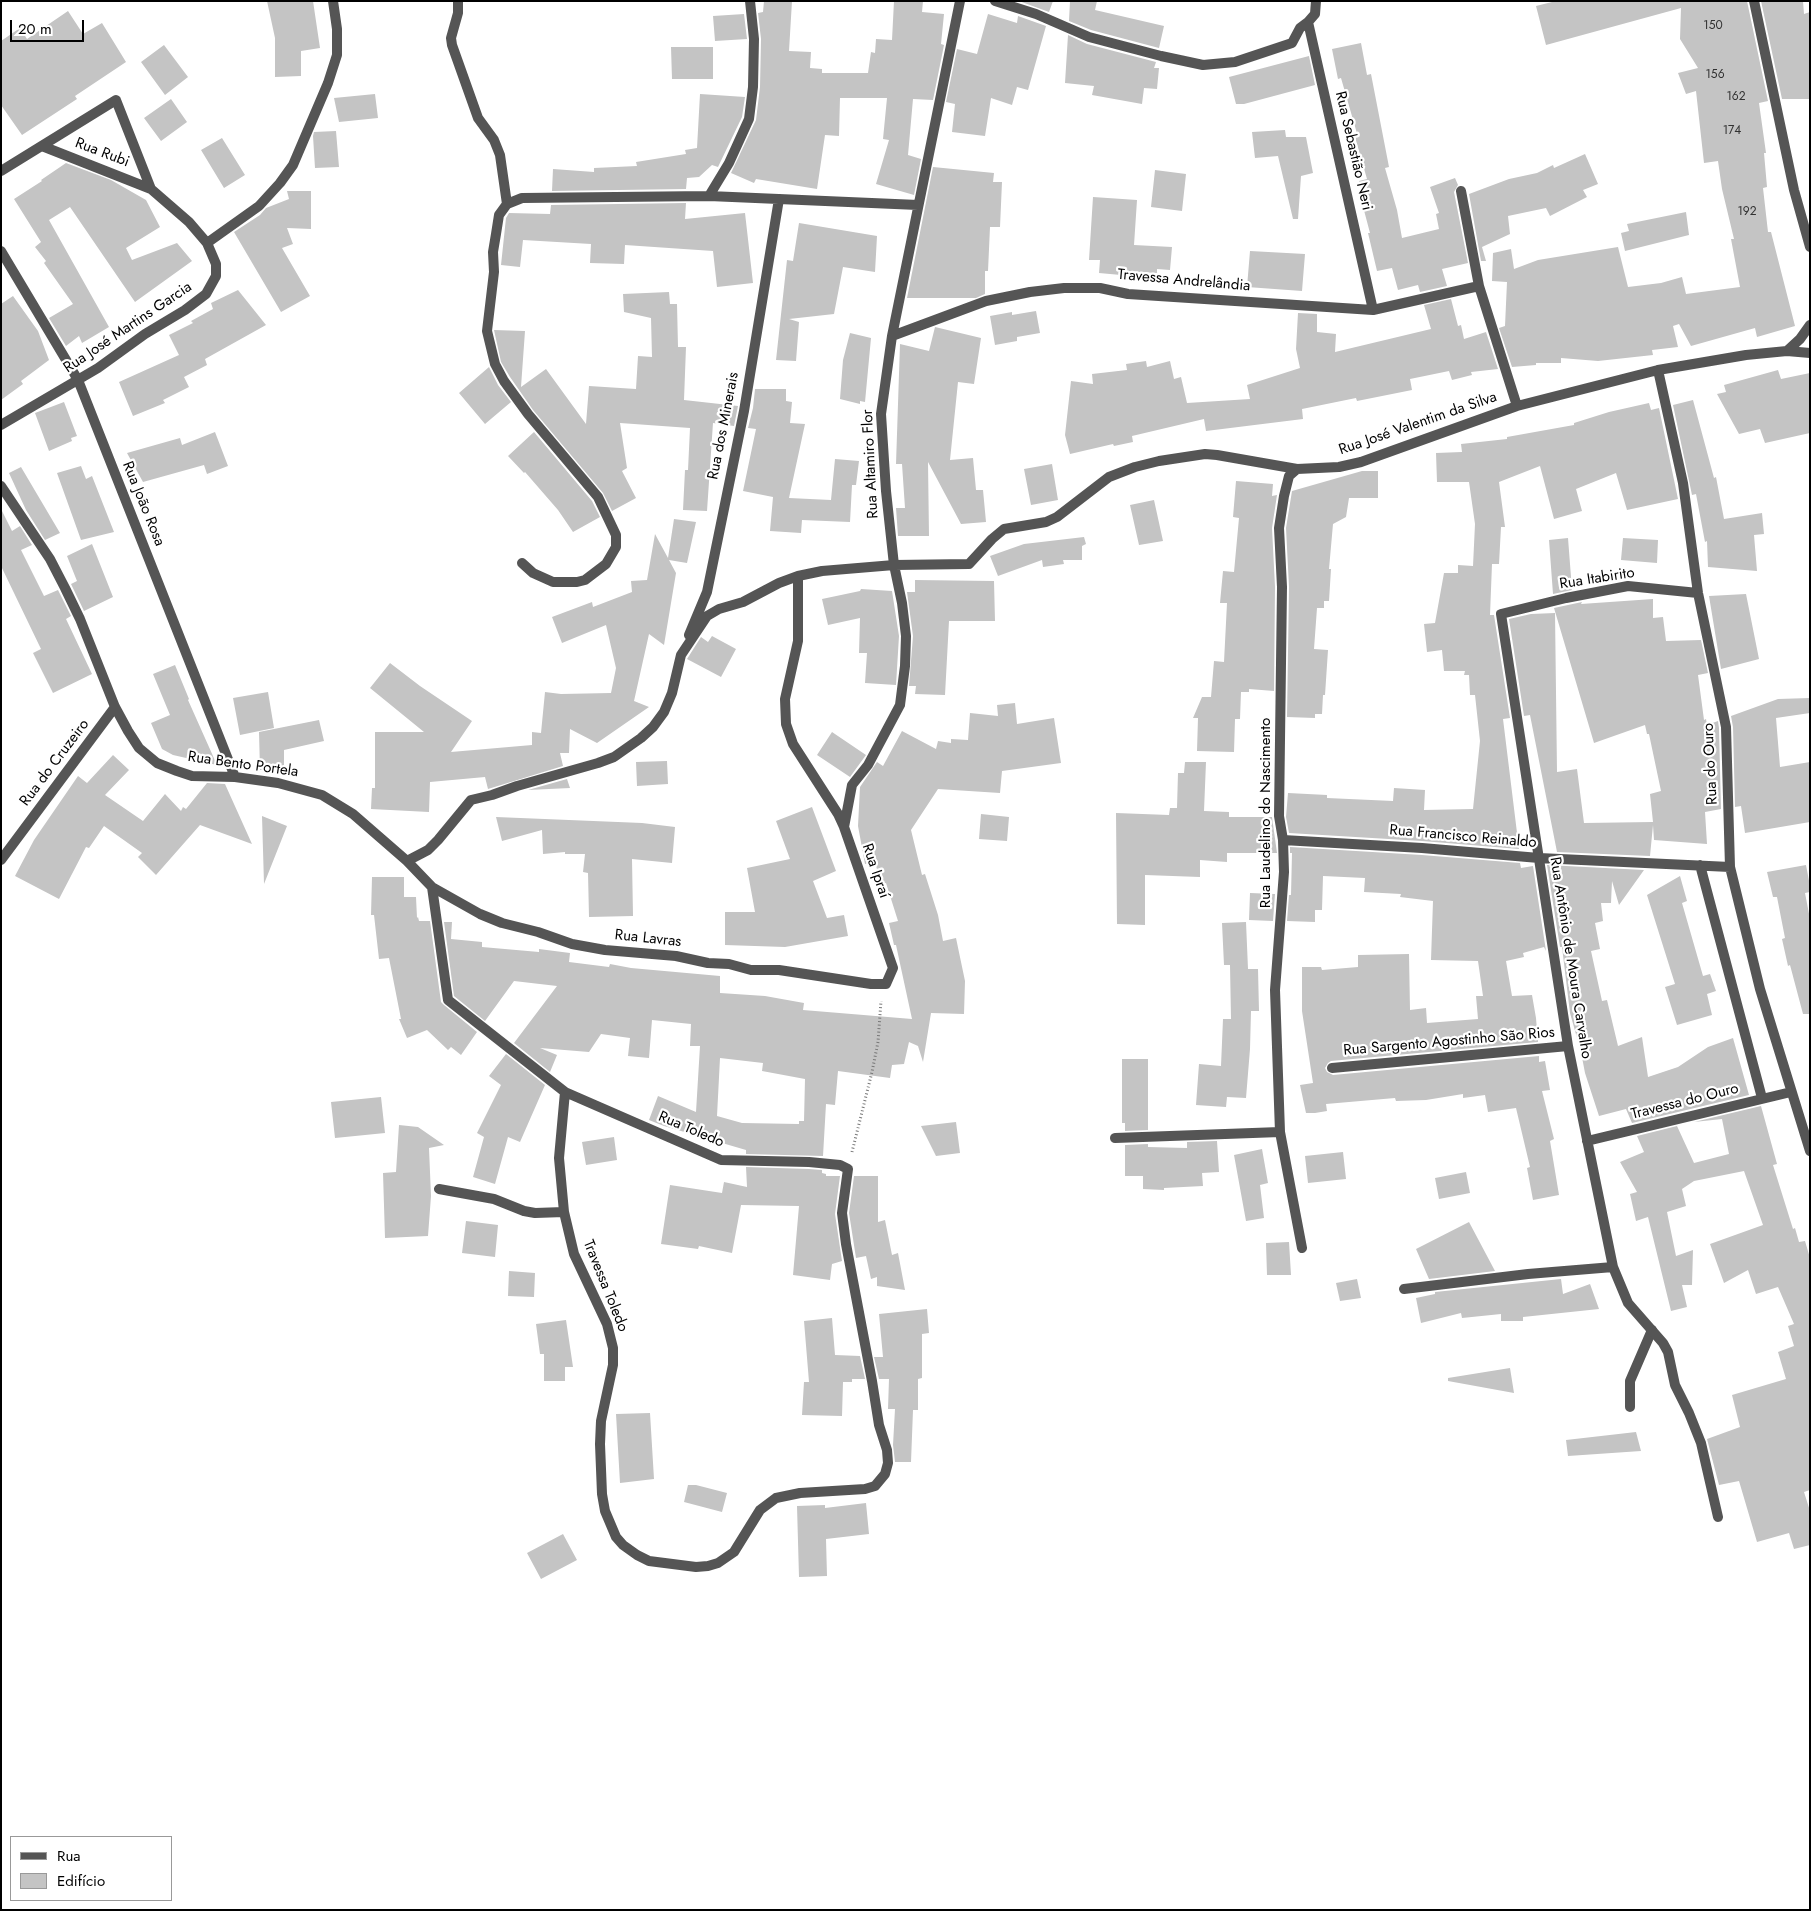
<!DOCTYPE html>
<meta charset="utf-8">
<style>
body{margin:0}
#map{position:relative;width:1811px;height:1911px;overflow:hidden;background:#fff;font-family:Jost,sans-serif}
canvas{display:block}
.frame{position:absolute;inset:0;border:2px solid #000;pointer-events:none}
.legend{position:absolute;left:10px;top:1836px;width:162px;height:65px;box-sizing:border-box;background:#fff;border:1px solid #999;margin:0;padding:6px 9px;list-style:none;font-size:15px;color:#000}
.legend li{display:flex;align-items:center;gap:10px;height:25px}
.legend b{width:25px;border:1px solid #999}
.scale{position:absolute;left:10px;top:20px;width:74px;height:22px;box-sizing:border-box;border:2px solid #000;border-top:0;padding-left:6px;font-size:15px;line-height:18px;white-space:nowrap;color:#000;-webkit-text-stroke:4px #fff;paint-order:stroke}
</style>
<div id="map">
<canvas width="1811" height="1911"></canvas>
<div class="frame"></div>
<ul class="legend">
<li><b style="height:6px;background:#555"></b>Rua</li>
<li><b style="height:14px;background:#c4c4c4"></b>Edifício</li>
</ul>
<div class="scale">20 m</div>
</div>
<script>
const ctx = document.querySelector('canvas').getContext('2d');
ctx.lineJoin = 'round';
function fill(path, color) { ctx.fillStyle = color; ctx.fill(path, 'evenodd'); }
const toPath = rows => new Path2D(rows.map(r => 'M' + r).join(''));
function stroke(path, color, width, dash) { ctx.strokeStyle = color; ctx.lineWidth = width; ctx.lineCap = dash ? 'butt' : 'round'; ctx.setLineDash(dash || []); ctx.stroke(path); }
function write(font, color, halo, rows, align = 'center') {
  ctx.font = font + ' Jost,sans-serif'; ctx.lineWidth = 4.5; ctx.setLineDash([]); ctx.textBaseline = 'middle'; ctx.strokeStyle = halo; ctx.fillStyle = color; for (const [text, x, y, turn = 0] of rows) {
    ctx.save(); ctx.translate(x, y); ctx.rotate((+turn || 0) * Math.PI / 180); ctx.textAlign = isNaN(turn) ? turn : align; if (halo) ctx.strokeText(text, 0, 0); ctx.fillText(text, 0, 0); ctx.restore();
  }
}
const building = toPath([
 [267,1,313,1,320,48,301,51,301,76,275,77,275,38],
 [764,1,792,1,789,51,811,52,810,68,822,69,822,73,868,73,871,52,875,53,876,39,892,40,894,1,923,1,922,12,944,14,941,44,944,45,933,100,913,99,908,155,921,159,914,195,876,184,889,140,883,139,887,98,840,98,839,136,825,135,817,189,756,179,754,183,731,173,756,120,760,87,761,39,758,13,763,12],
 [1019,1,1053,1,1049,12],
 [1070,1,1097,1,1095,10,1164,26,1159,48,1091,30,1069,21],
 [1556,1,1747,1,1768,101,1759,103,1766,153,1764,153,1767,187,1763,188,1768,232,1771,232,1795,326,1757,337,1755,328,1691,346,1679,324,1673,326,1678,347,1652,350,1653,355,1598,361,1561,358,1561,363,1536,363,1536,365,1512,367,1499,328,1505,326,1507,282,1492,281,1493,253,1511,249,1514,269,1538,260,1618,247,1628,287,1661,283,1682,277,1686,294,1740,287,1731,239,1734,239,1722,189,1718,161,1704,163,1696,91,1686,94,1678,73,1698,68,1680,39,1681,8,1546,45,1536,6],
 [1761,1,1803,1,1804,14,1810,12,1810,99,1782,99],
 [68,11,83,34,102,23,126,62,75,96,77,99,22,135,1,105,1,41,20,28,27,39],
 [744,14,747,39,715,41,713,16],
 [988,14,1017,23,1018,16,1046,26,1028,90,1017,87,1012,105,991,98,985,136,952,132,955,104,946,102,957,49,977,54],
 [1068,35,1087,44,1156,62,1154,68,1159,68,1157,89,1144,88,1142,104,1092,95,1094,86,1065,83],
 [1361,43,1367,75,1371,74,1389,167,1385,168,1397,210,1402,238,1439,229,1436,214,1439,213,1430,187,1455,178,1458,185,1454,192,1468,263,1442,269,1447,286,1420,292,1418,285,1398,290,1392,268,1377,271,1368,233,1370,233,1361,199,1363,198,1359,181,1367,179,1355,137,1358,137,1341,78,1338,79,1332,49],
 [164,45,188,77,165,95,141,62],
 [671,47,713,47,713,79,672,79],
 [1309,56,1315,85,1244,104,1236,104,1229,77],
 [375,94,378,118,339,122,334,98],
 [700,94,745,97,742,117,718,167,712,165,699,177,687,178,686,189,552,191,553,169,594,172,594,168,637,166,636,162,686,154,685,150,697,148],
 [171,99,187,122,161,141,144,118],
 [1285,130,1286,137,1306,137,1313,173,1301,176,1298,219,1293,219,1278,156,1255,158,1252,132],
 [336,131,339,167,315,168,313,136,314,132],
 [222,138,245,175,224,188,201,150],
 [1585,154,1598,184,1583,190,1587,197,1550,216,1546,208,1508,216,1510,234,1482,247,1486,261,1481,261,1469,194,1509,179,1537,173,1553,165,1554,168],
 [66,163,111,180,146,200,160,227,126,248,132,260,177,243,192,261,135,302,70,207,49,220,109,327,82,343,79,336,66,346,49,318,73,304,44,263,46,261,35,247,41,242,14,199,42,181,41,180],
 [933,167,994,173,993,182,1002,182,1000,227,990,227,988,271,985,271,985,294,976,298,907,298],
 [1155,170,1186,174,1182,211,1151,207],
 [287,191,311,191,311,229,287,228,293,244,282,248,310,296,281,312,234,232,260,215,266,208,289,199],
 [1093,197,1137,200,1134,245,1172,247,1170,270,1157,269,1157,273,1122,271,1121,275,1099,273,1100,260,1089,260],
 [686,203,685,219,745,213,753,283,717,287,713,251,625,245,624,264,590,263,591,244,523,240,520,267,501,265,506,218,509,213,550,214,551,205],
 [1686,212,1689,235,1625,251,1621,233,1629,231,1627,224],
 [799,223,877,236,875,272,843,267,834,314,789,319,799,322,796,361,776,360,787,260,793,261],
 [1250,251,1305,254,1302,291,1247,287],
 [238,290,266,325,205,359,207,365,184,377,189,387,163,400,165,403,133,416,119,382,179,355,169,335,193,323,191,321,213,309,211,303],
 [669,292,670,304,677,304,678,347,686,347,684,400,738,406,734,426,713,423,707,511,683,510,685,470,688,470,690,428,620,423,627,468,622,471,636,498,612,511,603,493,533,410,510,377,501,362,494,330,525,331,521,387,546,369,586,424,589,386,636,389,638,356,652,357,651,318,624,312,623,294],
 [13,296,38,331,49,360,21,381,23,384,1,400,1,304],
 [1451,299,1458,326,1461,325,1464,339,1486,332,1498,369,1471,372,1472,375,1452,380,1449,371,1410,379,1412,390,1357,401,1356,398,1302,409,1303,419,1206,431,1204,419,1132,436,1133,442,1114,446,1113,444,1070,454,1065,435,1071,381,1093,384,1092,374,1127,370,1126,364,1146,361,1147,367,1170,361,1174,379,1181,377,1187,403,1250,399,1247,385,1300,368,1296,349,1298,313,1317,314,1317,332,1336,334,1335,352,1431,329,1424,305],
 [1036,311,1040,333,1017,337,1017,341,995,345,990,316,1012,312,1012,315],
 [935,327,981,338,974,384,958,382,950,460,973,458,976,490,983,490,986,522,961,524,928,462,929,536,898,536,896,508,905,508,902,464,896,464,900,344,929,351],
 [850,333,871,338,865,402,860,401,860,404,840,399,843,360],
 [489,367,498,385,511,402,485,424,459,393],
 [1778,370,1781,379,1810,373,1810,433,1765,443,1760,429,1739,434,1717,394,1726,392,1724,385],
 [755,389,786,389,786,401,792,402,790,423,805,424,789,498,831,500,835,459,859,461,856,485,852,485,850,522,802,520,801,533,770,531,773,497,743,491,756,429,748,428,753,408],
 [1693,400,1714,478,1716,477,1724,519,1762,513,1764,534,1754,535,1757,571,1708,567,1707,541,1705,542,1696,494,1692,495,1673,405],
 [64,402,77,436,71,438,72,441,49,451,35,413],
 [1649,403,1651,410,1659,408,1678,499,1627,510,1616,473,1576,489,1582,511,1554,519,1540,466,1499,482,1505,527,1501,527,1499,564,1492,564,1490,615,1494,615,1510,718,1503,719,1519,849,1422,841,1289,833,1286,817,1288,793,1327,795,1327,798,1393,801,1394,788,1425,790,1424,810,1473,809,1480,741,1475,695,1470,695,1469,675,1464,675,1465,671,1444,671,1442,650,1427,652,1424,624,1435,623,1444,573,1458,573,1458,565,1473,566,1475,524,1469,482,1437,482,1436,453,1462,452,1461,444,1507,439,1507,437,1574,425,1574,423,1609,412],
 [215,432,228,466,207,474,204,465,143,482,127,453,180,438,182,445],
 [534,432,592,501,600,517,573,532,558,510,525,472,524,473,508,456],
 [1052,464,1058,500,1031,505,1024,469],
 [81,466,86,479,92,476,114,532,81,540,57,473],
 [21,467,60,533,45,540,26,510,9,473],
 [1362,471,1378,471,1378,498,1349,498,1346,517,1333,524,1329,569,1331,569,1329,601,1324,601,1324,608,1317,608,1314,649,1328,650,1325,695,1323,695,1322,714,1315,714,1315,718,1287,717,1289,587,1286,528,1292,491],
 [1236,481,1273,484,1272,496,1277,495,1272,528,1275,587,1274,691,1249,689,1249,692,1241,692,1240,719,1235,719,1234,752,1197,751,1198,718,1193,718,1202,697,1211,697,1214,661,1224,662,1227,603,1220,603,1223,571,1234,572,1239,518,1233,517],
 [1154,500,1163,541,1139,545,1130,505],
 [1,509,12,531,20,526,32,545,21,550,44,596,58,590,71,616,66,619,92,674,53,693,33,653,41,649,1,566],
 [674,519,696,522,687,563,669,560,676,573,664,645,649,634,634,701,649,707,597,743,570,729,569,753,560,753,563,766,488,789,485,777,430,782,429,812,371,809,372,788,375,788,375,732,424,732,370,688,390,663,420,686,472,721,451,752,532,745,532,732,541,733,545,692,561,694,611,693,616,668,606,625,562,643,552,617,592,602,593,607,632,592,631,581,647,580,655,534,668,558],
 [1084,537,1086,544,1082,546,1082,560,1063,560,1064,564,1043,567,1042,560,998,576,990,556,1024,544],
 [1568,538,1572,590,1553,594,1549,540],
 [1623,538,1658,540,1657,563,1621,560],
 [92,544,113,597,84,611,71,584,77,581,67,556],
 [915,580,994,581,995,621,949,621,945,695,915,694,916,686,909,686,913,636,907,592,915,592],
 [861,589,892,591,899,636,896,685,865,683,867,653,859,653,860,618,828,625,822,599,860,591],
 [1746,594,1759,659,1721,669,1709,596],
 [1653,599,1653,618,1663,617,1666,641,1701,640,1708,673,1698,675,1704,720,1706,719,1707,725,1718,721,1719,728,1721,809,1705,812,1707,844,1654,840,1653,825,1650,856,1557,852,1530,715,1524,716,1509,619,1531,614,1555,613,1557,772,1577,769,1584,823,1653,822,1650,794,1661,791,1649,734,1647,734,1645,725,1594,743,1554,608,1582,602,1581,604],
 [712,636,736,649,721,677,687,659,701,637,708,642],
 [175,665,189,699,188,700,217,765,173,755,162,749,151,723,170,715,153,674],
 [268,692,274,728,240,735,233,698],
 [1810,698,1810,713,1776,718,1780,767,1810,762,1810,822,1745,833,1741,806,1735,807,1733,727,1731,716,1778,699],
 [1015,703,1017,724,1054,718,1061,763,1002,771,1000,793,938,789,911,830,922,875,925,874,938,915,943,941,956,938,965,981,964,1014,931,1013,923,1062,918,1046,909,1042,904,1064,892,1065,890,1078,838,1071,835,1105,826,1104,823,1156,746,1154,746,1150,664,1126,649,1120,658,1096,696,1112,700,1046,690,1046,691,1024,652,1020,649,1058,628,1056,630,1038,601,1034,589,1052,540,1048,557,1055,550,1072,514,1043,557,986,514,981,485,1021,454,996,444,922,452,922,451,939,482,942,482,947,539,952,539,949,570,953,569,962,609,967,610,964,631,968,720,976,720,993,765,996,804,1003,803,1010,912,1019,896,945,894,945,889,923,898,921,886,883,881,884,875,862,865,864,858,826,860,787,877,762,883,766,902,731,936,749,938,741,951,743,951,739,968,740,970,713,998,716,997,705],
 [720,1058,763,1063,762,1071,805,1079,804,1121,799,1121,799,1124,742,1123,717,1116],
 [319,720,324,741,284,750,284,769,260,770,259,732],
 [832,732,866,755,850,777,817,755],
 [113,755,129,770,105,795,143,821,165,794,181,811,183,807,186,809,207,783,225,784,252,844,200,825,156,875,138,857,142,853,104,826,89,848,86,847,59,899,15,876,34,840,78,776,87,783],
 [667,761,668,784,637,786,636,762],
 [1185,762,1206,762,1204,811,1229,812,1229,817,1272,817,1277,853,1227,853,1227,862,1200,860,1200,877,1145,875,1145,925,1117,924,1116,813,1169,815,1170,808,1177,808,1178,773,1184,773],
 [567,779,570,788,528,790],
 [812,807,836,871,813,881,827,918,844,915,848,936,785,947,725,945,725,912,755,912,747,868,790,859,776,821],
 [981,814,1009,817,1007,841,979,839],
 [262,816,287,826,264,884],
 [496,817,642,823,675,827,672,863,632,859,633,916,589,917,588,873,583,872,585,854,565,854,565,852,543,854,542,830,502,841],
 [1290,847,1422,855,1520,863,1521,868,1533,866,1546,951,1544,947,1523,953,1524,957,1506,961,1512,996,1532,995,1536,1018,1538,1042,1331,1061,1328,1063,1325,1068,1327,1072,1333,1075,1539,1056,1539,1062,1545,1061,1550,1090,1542,1091,1554,1139,1550,1141,1559,1195,1533,1200,1527,1168,1530,1167,1516,1108,1488,1112,1485,1095,1463,1098,1463,1094,1426,1100,1396,1101,1395,1098,1326,1104,1327,1111,1315,1113,1306,1113,1300,1085,1313,1083,1302,1011,1302,967,1321,967,1322,970,1358,967,1358,955,1409,954,1410,1010,1426,1008,1427,1023,1478,1019,1476,996,1483,996,1478,961,1431,960,1433,901,1400,897,1401,894,1364,892,1365,878,1323,876,1322,910,1315,910,1315,922,1287,921,1289,895,1291,895,1292,853,1290,853],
 [1547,865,1644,870,1619,905,1612,881,1611,903,1601,903,1603,921,1595,923,1600,949,1591,951,1602,1001,1607,1000,1618,1046,1642,1037,1648,1077,1678,1067,1708,1047,1733,1038,1749,1095,1632,1123,1626,1109,1599,1116,1585,1073,1581,1052,1570,1013,1562,947,1560,947],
 [1806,865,1810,886,1810,892,1805,893,1810,919,1810,1014,1803,1014,1790,965,1788,966,1782,939,1785,938,1777,897,1773,897,1767,872],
 [1680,876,1687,901,1682,903,1703,976,1710,974,1716,991,1707,994,1712,1015,1677,1025,1665,987,1675,984,1647,895],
 [372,877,404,877,404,897,416,897,417,918,418,917,419,921,430,921,441,1002,444,1005,477,1032,461,1055,451,1047,448,1050,427,1030,407,1038,399,1019,401,1019,389,958,379,959,374,915,371,915],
 [1250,893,1275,894,1273,921,1249,920],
 [1246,922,1248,969,1258,969,1259,1011,1251,1011,1250,1049,1246,1098,1227,1097,1226,1107,1196,1105,1199,1064,1221,1066,1223,1019,1231,1019,1230,965,1224,965,1222,923],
 [506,1054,545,1085,520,1142,508,1137,495,1184,473,1177,484,1137,477,1133,501,1085,489,1076],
 [1122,1059,1148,1059,1148,1130,1125,1131,1125,1123,1122,1123],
 [381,1097,385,1133,335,1138,331,1102],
 [1761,1106,1777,1164,1773,1165,1793,1229,1795,1228,1799,1242,1805,1241,1810,1258,1810,1490,1804,1492,1810,1511,1810,1545,1794,1549,1789,1533,1757,1542,1739,1481,1719,1485,1707,1439,1740,1427,1732,1395,1786,1379,1778,1352,1794,1346,1788,1326,1794,1324,1778,1287,1756,1294,1748,1270,1724,1283,1710,1244,1763,1225,1744,1171,1694,1181,1682,1189,1686,1206,1667,1212,1676,1256,1693,1250,1692,1285,1682,1285,1687,1307,1671,1311,1648,1217,1636,1221,1630,1194,1637,1192,1620,1162,1644,1152,1637,1136,1677,1126,1694,1163,1729,1154,1722,1119,1694,1122],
 [956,1122,960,1153,936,1156,921,1126],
 [399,1125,418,1127,444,1145,429,1148,431,1196,428,1236,385,1238,383,1173,396,1172],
 [614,1137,617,1160,586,1165,582,1142],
 [1217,1141,1219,1172,1202,1173,1203,1186,1164,1188,1164,1190,1143,1189,1143,1176,1125,1176,1125,1145,1148,1144,1148,1147,1187,1148,1187,1142],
 [1262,1149,1268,1183,1260,1185,1264,1218,1246,1221,1234,1155],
 [1343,1152,1346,1179,1308,1183,1305,1156],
 [746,1167,809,1169,822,1170,822,1173,826,1174,826,1176,840,1176,835,1214,842,1261,832,1264,830,1280,793,1275,799,1206,741,1205,732,1253,699,1246,698,1249,661,1244,670,1185,722,1193,724,1182,747,1187],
 [1466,1172,1470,1193,1439,1199,1435,1178],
 [854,1176,878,1176,878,1222,885,1220,892,1255,898,1253,905,1290,877,1286,877,1277,871,1279,866,1256,856,1258,849,1213],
 [466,1221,498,1225,495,1257,462,1253],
 [1469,1222,1495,1271,1429,1279,1416,1249],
 [1289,1242,1291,1275,1267,1275,1266,1243],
 [509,1271,535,1273,534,1297,508,1296],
 [1357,1279,1361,1298,1340,1301,1336,1283],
 [1561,1279,1563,1294,1590,1284,1599,1309,1523,1317,1523,1321,1501,1321,1501,1314,1462,1318,1461,1313,1421,1323,1416,1298,1435,1294,1435,1292],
 [927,1309,929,1333,922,1334,922,1378,918,1379,918,1410,913,1410,911,1462,895,1462,893,1445,895,1409,888,1409,889,1379,879,1379,874,1357,883,1357,879,1314],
 [832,1318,835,1355,860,1356,865,1379,852,1379,852,1382,843,1382,842,1416,802,1415,804,1382,809,1382,804,1321],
 [566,1320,573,1367,565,1367,565,1381,544,1381,544,1354,540,1354,536,1324],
 [1510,1368,1514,1393,1448,1381,1448,1378],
 [650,1413,654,1479,620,1483,616,1414],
 [1636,1432,1641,1451,1568,1456,1566,1440],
 [688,1485,696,1485,727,1493,722,1512,684,1502],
 [866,1503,869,1534,826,1539,827,1576,799,1577,797,1506,825,1505,825,1508],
 [563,1534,577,1560,541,1579,527,1553]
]);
const path = toPath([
 [852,1152,872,1072,878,1042,881,1001]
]);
const service = toPath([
 [1630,1407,1630,1381,1652,1330]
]);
const minor = toPath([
 [458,1,458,13,451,38,452,45,478,118,494,140,500,155,507,204],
 [995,1,1036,14,1089,37,1161,56,1203,65,1235,62,1292,43,1300,28,1308,22,1315,14,1316,1],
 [1754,1,1794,190,1810,247],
 [1308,22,1373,310],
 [1,171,116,100,151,189],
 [1461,191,1479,286,1517,406],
 [709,196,729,163,749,119,753,87,754,39,750,1],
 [207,243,259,206,280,183,293,165,328,83,337,55,337,29,333,1],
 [1,251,78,380,235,777],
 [892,336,986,301,1030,292,1064,288,1100,288,1128,294,1373,310,1479,286],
 [1787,351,1800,339,1810,325],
 [1658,370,1683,483,1698,593,1726,727,1730,867,1760,989,1810,1151],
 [1,425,98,368,145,334,185,310,206,294,216,276,216,264,207,243,189,222,151,189,42,146],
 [1297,469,1289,476,1284,496,1279,528,1282,587,1279,816,1283,840,1284,872,1275,990,1280,1132,1302,1248],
 [1,486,50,559,65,588,80,619,115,707,128,731,139,748,157,763,177,771,192,776,235,777,278,783,322,795,353,814,407,861,432,887,480,914,502,923,538,932,572,944,605,950,676,956,708,963,729,964,751,970,779,970,871,984,886,984,893,968,844,827,838,814,793,744,786,724,785,699,798,641,798,576],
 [522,563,533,573,553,582,577,582,585,580,606,564,616,547,616,535,598,497,528,414,504,381,495,364,487,331,494,272,493,252,496,234,499,215,507,204,522,198,709,196,918,205],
 [1698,593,1628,586,1566,598,1501,614,1568,1046,1613,1267,1628,1303,1663,1343,1668,1352,1675,1385,1689,1413,1701,1443,1718,1517],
 [689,635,707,592,744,411,779,199],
 [844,827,852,785,868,765,900,705,905,666,906,636,902,603,894,565,886,491,881,414,892,336,960,1],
 [1283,840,1422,848,1539,858,1730,867],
 [1,860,115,707],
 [407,861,428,850,438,840,471,800,492,795,517,786,598,763,614,757,641,738,653,727,664,712,672,693,681,655,707,616,719,609,743,602,779,583,798,576,822,571,894,565,969,564,992,539,1004,529,1046,522,1057,517,1109,477,1135,467,1159,461,1205,454,1217,455,1297,469,1339,467,1361,462,1517,406,1658,370,1746,355,1787,351,1810,353],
 [1700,865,1762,1098],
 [432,887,448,1000,565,1092,721,1160,809,1162,840,1165,848,1169,842,1213,846,1244,872,1381,879,1425,887,1450,888,1463,885,1474,875,1486,865,1489,800,1493,776,1498,760,1510,734,1552,718,1563,708,1566,696,1567,649,1561,637,1555,623,1545,616,1537,605,1511,602,1494,600,1444,601,1421,613,1365,613,1348,607,1324,574,1254,564,1212,559,1158,565,1092],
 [1332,1068,1568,1046],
 [1115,1138,1280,1132],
 [1587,1141,1791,1092],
 [439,1189,494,1199,524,1211,535,1213,564,1212],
 [1404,1289,1528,1274,1613,1267]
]);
const numberNames = [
 ["150",1713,26],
 ["156",1715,75],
 ["162",1736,97],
 ["174",1732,131],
 ["192",1747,212]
];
const streetNames = [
 ["Rua Sebastião Neri",1353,151,77],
 ["Rua Rubi",102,153,21],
 ["Travessa Andrelândia",1184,281,5],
 ["Rua José Martins Garcia",128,328,-34],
 ["Rua José Valentim da Silva",1418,424,-19],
 ["Rua dos Minerais",724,426,-79],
 ["Rua Altamiro Flor",871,464,-93],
 ["Rua João Rosa",143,504,68],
 ["Rua Itabirito",1597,579,-9],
 ["Rua do Cruzeiro",55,763,-53],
 ["Rua do Ouro",1711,764,-93],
 ["Rua Bento Portela",243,765,8],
 ["Rua Laudelino do Nascimento",1266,813,-90],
 ["Rua Francisco Reinaldo",1463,837,5],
 ["Rua Ipraí",875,871,71],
 ["Rua Lavras",648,939,6],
 ["Rua Antônio de Moura Carvalho",1570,958,81],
 ["Rua Sargento Agostinho São Rios",1449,1042,-5],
 ["Travessa do Ouro",1685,1102,-14],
 ["Rua Toledo",691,1130,23],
 ["Travessa Toledo",605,1286,68]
];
fill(building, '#c4c4c4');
stroke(path, '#777', 3, [1, 2.5]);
stroke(service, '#555', 10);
stroke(minor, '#555', 10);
write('12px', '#313131', null, numberNames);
write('15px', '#000', '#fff', streetNames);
</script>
